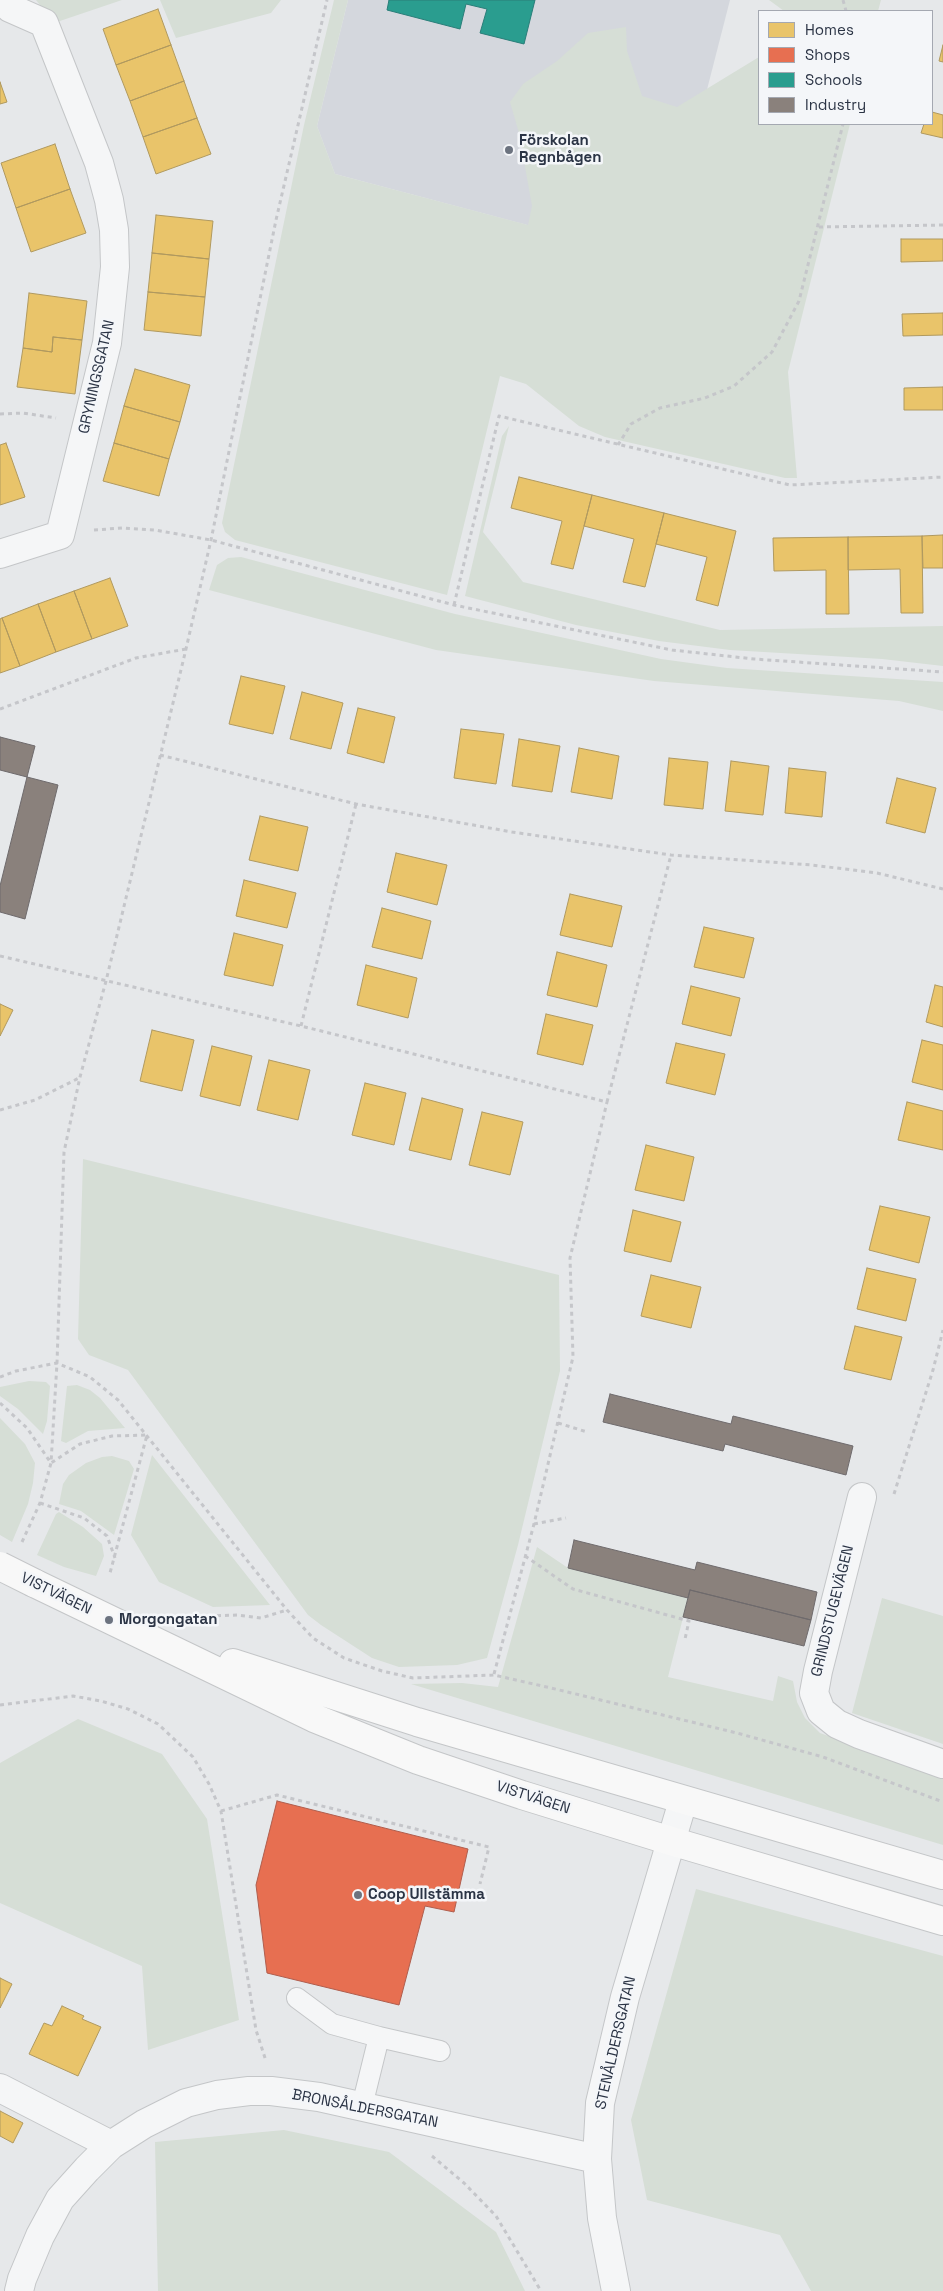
<!DOCTYPE html>
<meta charset="utf-8">
<style>
body{margin:0}
#map{position:relative;width:943px;height:2291px;overflow:hidden;background:#e6e8ea;font-family:"Space Grotesk",sans-serif}
canvas{display:block}
.legend{position:absolute;left:758px;top:10px;width:175px;height:115px;box-sizing:border-box;background:#f4f6f9;border:1px solid #a4a8b1;margin:0;padding:6px 9px;list-style:none;font-size:15px;color:#2b3445}
.legend li{display:flex;align-items:center;gap:10px;height:25px}
.legend b{width:25px;border:1px solid #a4a8b1}
</style>
<div id="map">
<canvas width="943" height="2291"></canvas>
<ul class="legend">
<li><b style="height:14px;background:#e9c46a"></b>Homes</li>
<li><b style="height:14px;background:#e76f51"></b>Shops</li>
<li><b style="height:14px;background:#2a9d8f"></b>Schools</li>
<li><b style="height:14px;background:#8a817c"></b>Industry</li>
</ul>
</div>
<script>
const ctx = document.querySelector('canvas').getContext('2d');
ctx.lineJoin = 'round';
function fill(path, color) { ctx.fillStyle = color; ctx.fill(path, 'evenodd'); }
const toPath = rows => new Path2D(rows.map(r => 'M' + r).join(''));
function stroke(path, color, width, dash) { ctx.strokeStyle = color; ctx.lineWidth = width; ctx.lineCap = dash ? 'butt' : 'round'; ctx.setLineDash(dash || []); ctx.stroke(path); }
function write(font, color, halo, rows, align = 'center') {
  ctx.font = font + ' "Space Grotesk",sans-serif'; ctx.lineWidth = 5; ctx.setLineDash([]); ctx.textBaseline = 'middle'; ctx.strokeStyle = halo; ctx.fillStyle = color; for (const [text, x, y, turn = 0] of rows) {
    ctx.save(); ctx.translate(x, y); ctx.rotate((+turn || 0) * Math.PI / 180); ctx.textAlign = isNaN(turn) ? turn : align; if (halo) ctx.strokeText(text, 0, 0); ctx.fillText(text, 0, 0); ctx.restore();
  }
}
const built = toPath([
 [348,0,730,0,663,261,335,174,317,126]
]);
const green = toPath([
 [36,0,122,0,54,23],
 [160,0,281,0,271,13,176,38],
 [334,0,348,0,317,126,335,174,528,225,532,206,519,133,510,102,523,84,557,61,588,33,626,27,627,51,642,96,677,107,759,57,759,124,850,124,788,372,797,478,785,478,605,437,579,426,526,384,500,376,447,595,235,540,225,532,222,523,304,125],
 [769,0,881,0,878,11,784,11],
 [509,426,483,532,523,582,720,630,943,626,943,666,882,659,730,650,659,641,576,625,465,596,502,436],
 [241,557,455,614,661,659,727,668,943,682,943,711,899,701,654,681,436,650,209,590,217,565,228,558],
 [83,1159,559,1275,560,1371,518,1545,487,1658,457,1665,399,1667,372,1658,321,1625,308,1615,128,1370,89,1355,78,1339],
 [29,1381,46,1382,50,1386,47,1421,43,1434,18,1409,0,1396,0,1387],
 [77,1385,90,1390,100,1398,125,1428,88,1431,66,1443,61,1441,67,1386],
 [0,1418,25,1444,35,1463,33,1483,28,1504,12,1542,0,1535],
 [152,1455,270,1605,213,1607,159,1582,131,1535],
 [112,1456,129,1461,134,1469,114,1535,81,1511,59,1504,63,1484,69,1475,86,1463,102,1457],
 [59,1512,83,1527,102,1544,104,1556,96,1576,64,1567,37,1555,56,1514],
 [537,1547,568,1568,688,1598,668,1677,773,1701,778,1676,793,1681,797,1702,805,1718,820,1733,943,1777,943,1845,411,1684,462,1683,498,1687],
 [882,1598,943,1616,943,1744,852,1713],
 [78,1719,162,1754,207,1819,239,2020,148,2050,142,1966,0,1903,0,1763],
 [696,1889,943,1956,943,2291,811,2291,780,2235,647,2200,631,2120],
 [284,2130,389,2152,496,2232,525,2291,158,2291,155,2142]
]);
const homes = toPath([
 [158,9,171,45,116,65,103,29,158,9],
 [171,45,184,81,130,101,116,65,171,45],
 [943,45,943,62,939,61,943,45],
 [184,81,197,118,143,137,130,101,184,81],
 [0,82,7,102,0,104,0,82],
 [932,112,943,115,943,138,921,133,924,124,932,124,932,112],
 [197,118,211,154,156,174,143,137,197,118],
 [55,144,70,189,16,208,1,163,55,144],
 [70,189,86,233,31,252,16,208,70,189],
 [156,215,213,221,209,259,152,253,156,215],
 [901,239,943,239,943,261,901,262,901,239],
 [152,253,209,259,205,297,148,292,152,253],
 [148,292,205,297,201,336,144,330,148,292],
 [29,293,87,301,82,340,53,337,52,352,23,348,29,293],
 [943,313,943,335,903,336,902,314,943,313],
 [53,337,82,340,75,394,17,387,23,348,52,352,53,337],
 [135,369,190,385,180,422,124,406,135,369],
 [943,387,943,410,904,410,904,388,943,387],
 [124,406,180,422,169,459,114,443,124,406],
 [6,443,25,497,0,505,0,445,6,443],
 [114,443,169,459,159,496,103,481,114,443],
 [519,477,592,495,573,569,551,564,562,521,511,508,519,477],
 [592,495,664,513,645,587,623,582,634,539,584,526,592,495],
 [664,513,736,531,718,606,696,600,707,557,656,544,664,513],
 [943,535,943,568,923,568,922,536,943,535],
 [922,536,923,613,901,613,900,569,848,570,848,537,922,536],
 [848,537,849,614,826,614,826,570,774,571,773,538,848,537],
 [110,578,128,626,92,639,74,591,110,578],
 [74,591,92,639,56,652,38,604,74,591],
 [38,604,56,652,20,666,2,618,38,604],
 [2,618,20,666,0,673,0,619,2,618],
 [241,676,285,686,273,734,229,724,241,676],
 [302,692,343,703,331,749,290,739,302,692],
 [358,708,395,717,384,763,347,753,358,708],
 [461,729,504,734,496,784,454,778,461,729],
 [519,739,560,746,552,792,512,786,519,739],
 [579,748,619,756,612,799,571,792,579,748],
 [669,758,708,762,703,809,664,805,669,758],
 [731,761,769,766,763,815,725,811,731,761],
 [789,768,826,772,822,817,785,813,789,768],
 [897,778,936,788,925,833,886,823,897,778],
 [260,816,308,827,298,871,249,860,260,816],
 [396,853,447,865,437,905,387,892,396,853],
 [244,880,296,893,287,928,236,916,244,880],
 [570,894,622,906,612,947,560,935,570,894],
 [382,908,431,921,422,959,372,947,382,908],
 [704,927,754,938,744,978,694,967,704,927],
 [234,933,283,945,273,986,224,975,234,933],
 [557,952,607,965,597,1007,547,995,557,952],
 [366,965,417,978,408,1018,357,1005,366,965],
 [935,985,943,987,943,1027,926,1022,935,985],
 [691,986,740,998,731,1036,682,1024,691,986],
 [0,1004,13,1010,0,1036,0,1004],
 [546,1014,593,1025,583,1065,537,1054,546,1014],
 [152,1030,194,1040,182,1091,140,1081,152,1030],
 [922,1040,943,1045,943,1090,912,1082,922,1040],
 [676,1043,725,1054,715,1095,666,1083,676,1043],
 [212,1046,252,1056,240,1106,200,1096,212,1046],
 [269,1060,310,1070,298,1120,257,1110,269,1060],
 [365,1083,406,1093,394,1145,352,1135,365,1083],
 [422,1098,463,1109,451,1160,409,1150,422,1098],
 [907,1102,943,1111,943,1150,898,1140,907,1102],
 [482,1112,523,1122,510,1175,469,1165,482,1112],
 [646,1145,694,1157,684,1201,635,1190,646,1145],
 [880,1206,930,1217,919,1263,869,1250,880,1206],
 [633,1210,681,1222,671,1262,624,1251,633,1210],
 [867,1268,916,1279,906,1321,857,1309,867,1268],
 [651,1275,701,1287,691,1328,641,1316,651,1275],
 [855,1326,902,1337,891,1380,844,1369,855,1326],
 [0,1978,12,1984,0,2008,0,1978],
 [62,2006,84,2016,82,2019,101,2027,78,2076,29,2054,44,2023,52,2026,62,2006],
 [0,2111,23,2123,13,2143,0,2136,0,2111]
]);
const shops = toPath([
 [277,1801,468,1849,454,1912,425,1906,399,2005,267,1973,256,1885,277,1801]
]);
const schools = toPath([
 [389,0,535,0,524,44,480,33,487,9,466,4,460,29,387,10,389,0]
]);
const industry = toPath([
 [0,737,35,746,27,777,0,770,0,737],
 [27,777,58,785,25,919,0,912,0,886,27,777],
 [610,1394,731,1424,733,1416,853,1446,846,1475,725,1444,723,1451,603,1422,610,1394],
 [574,1540,695,1570,697,1562,817,1592,811,1620,690,1590,688,1598,568,1568,574,1540],
 [690,1590,811,1620,804,1646,683,1617,690,1590]
]);
const path = toPath([
 [843,0,846,11],
 [819,227,943,225],
 [0,414,23,413,56,418],
 [618,445,631,424,660,408,705,398,734,386,772,352,799,301,843,124],
 [94,530,122,528,155,530,211,540,454,605,672,650,754,659,943,672],
 [454,605,499,416,790,485,943,477],
 [0,709,136,658,186,649],
 [160,755,356,804,512,832,671,855,812,865,877,873,943,889],
 [0,956,301,1026,607,1102,671,855],
 [301,1026,356,804],
 [0,1110,35,1100,79,1078],
 [0,1377,16,1371,57,1363,90,1377,118,1400,287,1610,313,1638,344,1658,382,1671,413,1678,494,1675,551,1688,737,1733,823,1757,943,1802],
 [0,1403,27,1428,51,1463,80,1444,112,1436,147,1435,110,1573],
 [558,1423,587,1432],
 [894,1494,933,1370,943,1330],
 [40,1503,84,1518,107,1536,115,1558],
 [534,1524,566,1518],
 [22,1542,40,1503,51,1463,57,1363,64,1152,80,1077,106,981,186,649,211,540,276,220,327,0],
 [525,1556,573,1589,689,1621,685,1639],
 [209,1616,237,1615,261,1618,287,1610],
 [494,1674,534,1524,573,1357,570,1258,607,1102],
 [0,1705,73,1696,101,1701,128,1709,158,1724,193,1757,209,1784,221,1811,256,2030,266,2061],
 [221,1811,277,1795,489,1847,480,1884],
 [432,2156,464,2183,496,2216,541,2291]
]);
const service = toPath([
 [297,1998,332,2024,379,2037],
 [362,2106,379,2037,440,2051]
]);
const minor = toPath([
 [0,554,60,535,107,343,115,267,114,230,109,200,99,163,44,23,10,8,6,0],
 [862,1497,818,1671,814,1693,821,1711,837,1724,859,1734,943,1764],
 [0,2088,111,2145],
 [19,2291,22,2279,40,2236,60,2199,87,2169,111,2145,144,2124,186,2103,217,2095,249,2091,271,2091,319,2097,597,2159],
 [616,2291,602,2218,597,2159,600,2103,625,1997,683,1801]
]);
const secondary = toPath([
 [34,1583,314,1718,418,1760,522,1795,671,1841,943,1921],
 [233,1663,417,1722,943,1875]
]);
const secondaryBridge = toPath([
 [0,1566,34,1583]
]);
const markers = [
 [509,150,5,"#6c737f"],
 [109,1620,5,"#6c737f"],
 [358,1895,5,"#6c737f"]
];
const poiNames = [
 ["Förskolan",519,141],
 ["Regnbågen",519,158],
 ["Morgongatan",119,1620],
 ["Coop Ullstämma",368,1895]
];
const streetNames = [
 ["GRYNINGSGATAN",97,377,-77],
 ["VISTVÄGEN",56,1594,26],
 ["GRINDSTUGEVÄGEN",833,1611,-76],
 ["VISTVÄGEN",533,1798,18],
 ["STENÅLDERSGATAN",616,2043,-77],
 ["BRONSÅLDERSGATAN",365,2109,11]
];
fill(built, '#d4d7dd');
fill(green, '#d6ded6');
fill(homes, '#e9c46a');
stroke(homes, '#b0995f', 1);
fill(shops, '#e76f51');
stroke(shops, '#af5d4d', 1);
fill(schools, '#2a9d8f');
stroke(schools, '#2a7e79', 1);
fill(industry, '#8a817c');
stroke(industry, '#6e6a6c', 1);
stroke(service, '#c4c6c8', 22);
stroke(minor, '#c4c6c8', 30);
stroke(secondary, '#c4c6c8', 30);
stroke(path, '#c5c6ca', 3, [4, 4]);
stroke(service, '#f5f6f7', 20);
stroke(minor, '#f5f6f7', 28);
stroke(secondary, '#f8f8f8', 28);
stroke(secondaryBridge, '#c4c6c8', 30, []);
stroke(secondaryBridge, '#f8f8f8', 28);
for (const [x, y, r, color] of markers) { const dot = new Path2D(); dot.arc(x, y, r, 0, 2 * Math.PI); ctx.fillStyle = color; ctx.fill(dot); stroke(dot, '#f4f6f9', 2); }
write('bold 15px', '#2b3445', '#f4f6f9', poiNames, 'left');
write('15px', '#2b3445', '#f4f6f9', streetNames);
</script>
